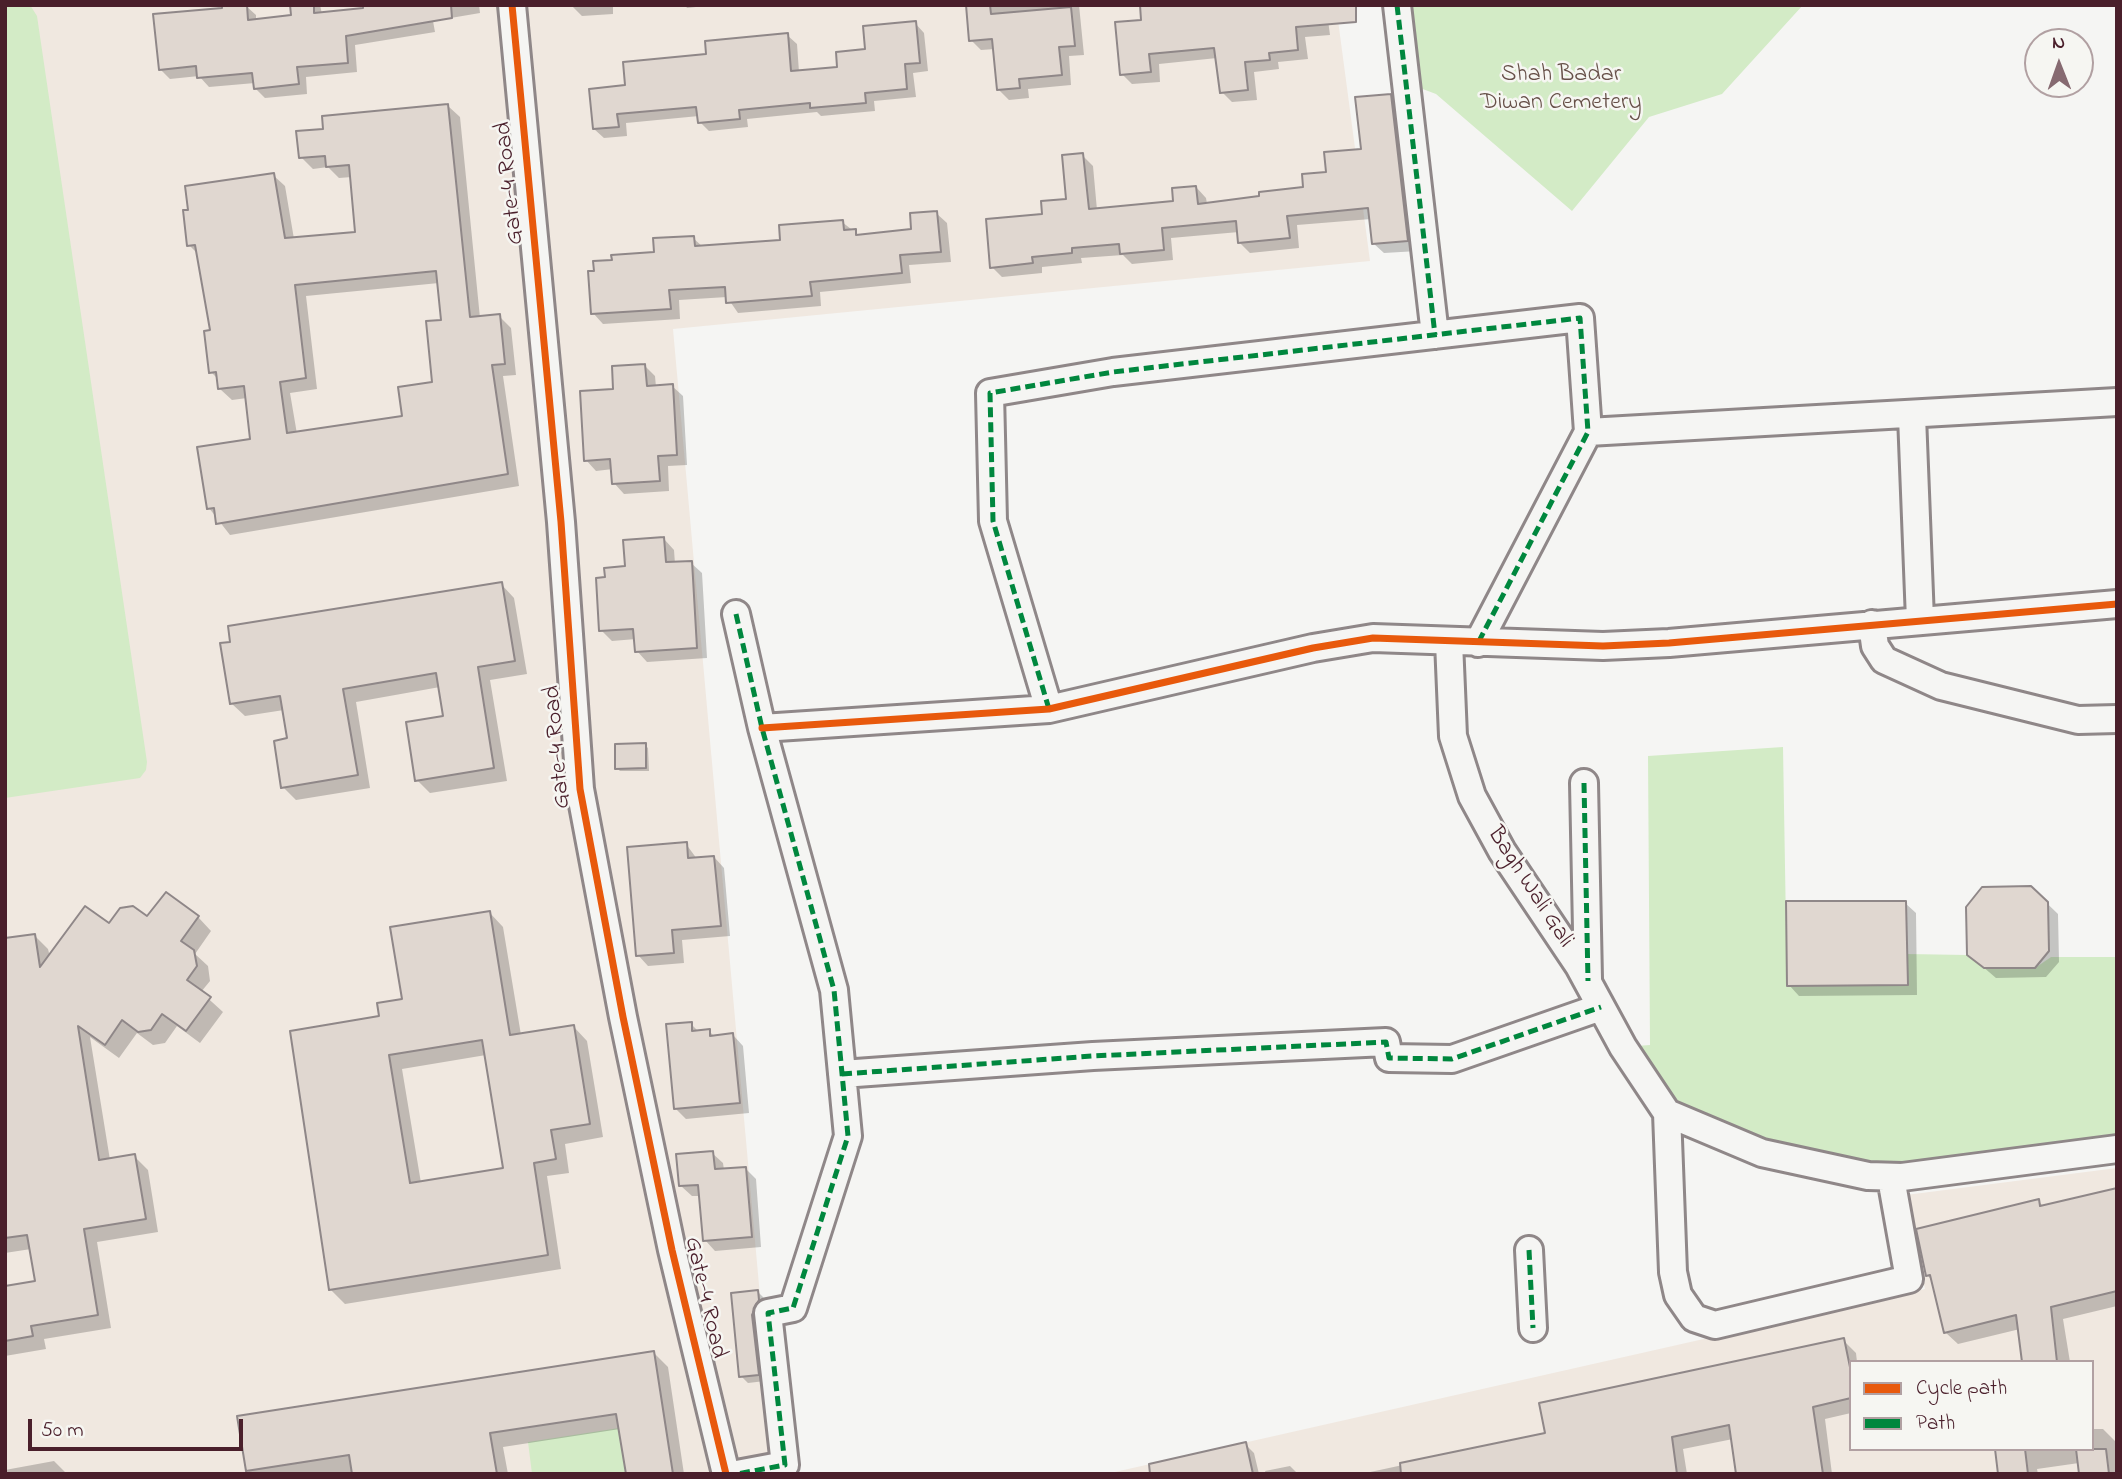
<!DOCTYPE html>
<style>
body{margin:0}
#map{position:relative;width:2122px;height:1479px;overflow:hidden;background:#f5f5f3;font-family:"Indie Flower",sans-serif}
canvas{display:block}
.frame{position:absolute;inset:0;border:7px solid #4a1f2b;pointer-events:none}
.legend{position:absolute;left:1849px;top:1360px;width:245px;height:91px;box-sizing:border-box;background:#f6f6f2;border:2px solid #b1a0a2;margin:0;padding:9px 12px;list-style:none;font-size:21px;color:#4a1f2b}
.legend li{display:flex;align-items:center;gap:14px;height:35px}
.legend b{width:35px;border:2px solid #b1a0a2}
.north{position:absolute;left:2024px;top:28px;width:70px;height:70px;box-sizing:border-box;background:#f6f6f2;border:2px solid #b1a0a2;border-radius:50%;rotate:359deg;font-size:19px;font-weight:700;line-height:28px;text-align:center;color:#4a1f2b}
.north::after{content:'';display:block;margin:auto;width:24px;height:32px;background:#866a71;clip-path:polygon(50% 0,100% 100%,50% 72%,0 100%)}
.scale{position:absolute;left:28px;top:1419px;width:215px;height:32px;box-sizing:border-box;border:4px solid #4a1f2b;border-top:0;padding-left:9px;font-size:21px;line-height:24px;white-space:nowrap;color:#4a1f2b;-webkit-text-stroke:5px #f6f6f2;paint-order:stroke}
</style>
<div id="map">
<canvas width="2122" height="1479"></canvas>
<div class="frame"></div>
<ul class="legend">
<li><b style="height:9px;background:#e8590c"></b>Cycle path</li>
<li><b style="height:9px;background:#00873e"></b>Path</li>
</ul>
<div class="north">N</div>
<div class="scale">50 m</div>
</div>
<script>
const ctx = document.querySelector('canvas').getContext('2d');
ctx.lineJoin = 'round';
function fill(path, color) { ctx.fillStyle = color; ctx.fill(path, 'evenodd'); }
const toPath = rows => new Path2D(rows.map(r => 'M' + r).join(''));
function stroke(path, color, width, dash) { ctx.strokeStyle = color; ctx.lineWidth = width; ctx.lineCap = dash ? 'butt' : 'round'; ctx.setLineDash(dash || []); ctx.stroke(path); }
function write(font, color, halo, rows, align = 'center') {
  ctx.font = font + ' "Indie Flower",sans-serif'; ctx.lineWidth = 5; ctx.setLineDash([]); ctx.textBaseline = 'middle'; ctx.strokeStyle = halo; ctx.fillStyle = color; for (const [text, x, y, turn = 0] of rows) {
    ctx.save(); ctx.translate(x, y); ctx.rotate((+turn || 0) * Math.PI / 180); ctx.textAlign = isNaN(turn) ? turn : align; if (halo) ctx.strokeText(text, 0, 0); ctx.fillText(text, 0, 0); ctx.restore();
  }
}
const built = toPath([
 [5,5,1336,5,1370,261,673,329,776,1474,5,1474],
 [2117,1168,2117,1474,1106,1474,1925,1289,1906,1195],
 [1851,1362,2092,1362,2092,1449,1851,1449]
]);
const green = toPath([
 [5,5,30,5,37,16,147,762,146,770,140,778,5,798],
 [1405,5,1803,5,1722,94,1649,117,1572,211,1436,94,1412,85],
 [1783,747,1787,986,1907,985,1907,954,1967,955,1984,968,2035,968,2051,957,2117,957,2117,1149,1891,1178,1667,1113,1623,1047,1650,1045,1648,756],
 [619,1428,626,1474,532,1474,528,1442]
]);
const shadow = toPath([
 [292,5,320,5,322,14,365,10,364,5,479,5,480,13,433,21,435,32,355,45,357,72,306,77,307,94,265,98,255,88,255,83,209,87,199,76,170,79,160,69,246,6,256,15,256,21,293,16],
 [613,5,613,14,582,16,571,5],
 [685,5,714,5,687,8],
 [1079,5,1084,55,1069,56,1071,85,1028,89,1029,98,1009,100,999,90,995,49,981,50,971,40,976,6],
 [1326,5,1330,35,1305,37,1308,59,1278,62,1279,69,1254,72,1257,100,1232,102,1222,92,1217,58,1159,64,1160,82,1132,84,1122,74,1143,22],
 [915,23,924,33,928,71,913,73,916,97,874,101,875,111,821,116,817,112,747,119,748,127,709,131,700,122,699,116,626,123,627,136,604,138,594,129,626,87,708,56,787,35,797,44,799,72,839,68],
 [1391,95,1401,106,1418,251,1384,253,1373,243,1371,219,1297,225,1299,248,1250,253,1240,243,1239,232,1171,238,1173,260,1132,264,1123,255,1081,258,1082,263,1042,267,1042,273,1002,277,992,267,1044,216,1068,200,1082,155,1093,166,1097,210,1175,202,1196,187,1206,198,1207,204,1305,189,1363,151],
 [448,106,460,117,480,318,499,316,511,328,516,375,503,376,519,486,230,535,209,508,252,441,247,398,232,400,220,389,219,380,211,372,212,332,199,255,189,245,273,175,285,186,294,239,357,233,352,177,339,178,328,167,313,169,301,157,325,130],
 [439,283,443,321,434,384,404,418,297,434,290,393,317,389,306,296],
 [936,213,947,223,951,262,909,265,911,283,820,292,821,306,738,313,727,297,679,300,680,319,603,324,593,313,655,254,693,238,703,247,782,242,842,222,860,236,913,231],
 [645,366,655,376,656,387,672,386,683,396,687,465,668,466,669,491,624,494,614,483,613,469,596,471,586,460,615,391],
 [664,539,674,550,675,564,691,563,702,573,707,658,647,662,637,651,636,639,612,641,601,630,607,579,627,568],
 [501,584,514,598,527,674,490,680,507,781,430,793,417,780,445,717,440,687,356,702,370,788,296,800,283,787,289,740,284,710,245,716,231,703],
 [645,745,648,748,649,771,620,771,617,768],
 [686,844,697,859,714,857,724,868,730,936,682,940,684,963,648,966,638,955],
 [2030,887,2058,914,2059,962,2046,977,1996,978,1968,954],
 [1905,903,1916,913,1917,995,1799,996,1789,985],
 [489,912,503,927,521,1035,573,1026,587,1041,603,1137,565,1144,569,1173,547,1176,561,1269,345,1304,331,1290,381,1018,404,1000],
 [486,1055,505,1169,421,1183,402,1069],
 [198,917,211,931,195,954,208,966,210,981,201,992,223,1012,200,1043,177,1026,165,1043,153,1045,137,1033,119,1058,90,1037,110,1160,134,1156,148,1170,158,1232,97,1242,111,1328,44,1339,46,1349,5,1356,5,1288,37,1283,31,1249,5,1253,5,940,35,936,48,949,50,957,110,926,148,919],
 [691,1024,699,1032,709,1031,715,1037,733,1035,743,1046,749,1113,686,1119,675,1108],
 [712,1153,723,1163,724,1170,745,1168,756,1179,761,1247,715,1251,705,1240,701,1196,692,1196,681,1186],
 [2117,1189,2117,1306,2063,1319,2070,1362,2024,1362,2020,1329,1958,1344,1945,1332,1933,1281,1927,1275,2038,1201,2044,1207],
 [758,1292,765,1299,765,1381,748,1383,741,1376,733,1294],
 [1843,1340,1856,1353,1857,1362,1851,1362,1851,1413,1825,1419,1832,1474,1738,1474,1733,1439,1683,1449,1687,1474,1361,1474,1547,1434],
 [654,1353,668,1367,684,1474,627,1474,620,1429,503,1447,508,1474,251,1474,247,1470],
 [2092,1429,2103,1429,2115,1441,2117,1474,2080,1474,2079,1463,2037,1469,2038,1474,1999,1474,1996,1449,2092,1449],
 [1245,1444,1254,1453,1259,1474,1153,1474],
 [54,1461,67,1474,5,1474,5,1470],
 [1290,1466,1298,1474,1266,1474,1265,1471]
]);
const building = toPath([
 [222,5,247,5,248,20,291,15,290,5,314,5,314,13,363,8,363,5,451,5,452,18,346,36,348,63,297,67,299,84,254,89,252,73,197,78,196,66,159,70,153,14,222,8,222,5],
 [966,5,990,5,991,14,1071,7,1075,46,1059,47,1062,75,1019,79,1020,88,997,90,992,39,969,41,966,5],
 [1140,5,1356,5,1356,22,1296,27,1298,50,1269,53,1270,60,1245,62,1248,90,1220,93,1214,48,1149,54,1151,72,1120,75,1115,22,1141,20,1140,5],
 [916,21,920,63,905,64,907,89,865,93,866,103,810,108,810,103,739,110,740,119,698,123,696,107,617,114,619,127,593,129,589,89,625,85,623,62,706,54,705,41,788,33,791,71,837,67,836,52,865,49,863,26,916,21],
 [1391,94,1408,241,1372,244,1368,208,1287,216,1290,238,1238,243,1236,221,1162,228,1164,250,1120,254,1119,244,1072,248,1072,253,1032,257,1033,263,990,268,986,219,1042,214,1041,201,1066,199,1062,155,1083,153,1089,209,1173,201,1172,188,1196,186,1198,204,1259,196,1259,192,1303,187,1302,174,1326,172,1324,152,1361,149,1355,97,1391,94],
 [448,104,470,317,500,314,505,364,492,365,508,474,216,524,214,508,207,509,197,447,250,439,244,386,218,389,216,372,209,373,204,331,210,330,195,245,187,246,183,210,188,210,185,186,274,173,285,238,355,232,349,165,326,167,325,156,299,158,296,131,323,129,322,116,448,104],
 [436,271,441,320,426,321,432,382,398,387,402,416,287,433,280,382,306,378,295,285,436,271],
 [937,211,941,252,900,255,902,273,810,282,812,296,726,303,725,287,669,290,671,309,591,314,588,271,594,271,593,261,612,260,611,255,654,252,653,238,694,236,695,246,780,240,779,225,843,220,844,230,856,229,856,235,911,229,910,213,937,211],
 [645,364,647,386,673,384,677,455,658,456,660,481,612,484,610,459,584,461,580,391,613,389,612,366,645,364],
 [664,537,666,562,692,561,697,648,635,652,633,629,599,631,596,578,605,577,604,568,625,566,623,540,664,537],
 [502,582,515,661,478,667,494,768,415,781,406,722,443,716,436,673,343,689,358,775,281,788,274,741,287,738,280,696,230,704,220,643,230,642,228,626,502,582],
 [646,743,646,768,615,769,615,744,646,743],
 [687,842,688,858,714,856,721,926,672,930,674,953,636,956,627,847,687,842],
 [2031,886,2048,902,2049,951,2035,968,1984,968,1967,955,1966,907,1982,887,2031,886],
 [166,892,199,916,181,941,194,950,197,966,187,980,211,997,186,1031,162,1014,151,1030,138,1032,122,1020,105,1045,78,1026,99,1160,135,1154,146,1219,84,1229,98,1315,31,1326,33,1336,5,1341,5,1286,35,1281,27,1235,5,1238,5,938,35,934,40,967,85,906,109,923,120,908,133,906,147,916,166,892],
 [1786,901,1906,901,1908,985,1787,986,1786,901],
 [490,911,510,1035,574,1025,590,1124,551,1130,556,1159,534,1163,548,1255,329,1290,290,1031,379,1016,377,1003,402,999,390,927,490,911],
 [482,1040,503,1168,410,1183,389,1055,482,1040],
 [692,1022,692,1031,710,1029,710,1036,733,1033,740,1103,674,1109,666,1024,692,1022],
 [713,1151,715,1169,746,1167,752,1237,703,1241,698,1185,679,1186,676,1154,713,1151],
 [2117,1188,2117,1291,2051,1307,2057,1362,2022,1362,2016,1315,1944,1333,1930,1275,1926,1276,1916,1229,2039,1199,2040,1206,2117,1188],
 [758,1290,759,1300,752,1315,759,1375,739,1377,731,1293,758,1290],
 [1844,1338,1851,1372,1851,1398,1813,1407,1823,1474,1736,1474,1729,1425,1672,1437,1677,1474,1401,1474,1400,1463,1545,1433,1539,1403,1844,1338],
 [654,1351,673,1474,626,1474,616,1414,490,1433,497,1474,352,1474,349,1455,246,1471,237,1416,654,1351],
 [1246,1442,1253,1474,1150,1474,1149,1464,1246,1442],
 [1995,1449,2025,1449,2028,1474,1998,1474,1995,1449],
 [2076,1449,2106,1449,2109,1474,2079,1474,2076,1449]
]);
const minor = toPath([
 [512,5,561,522,580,789,623,1017,672,1250,726,1474],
 [1397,5,1435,335],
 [1912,416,1920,620],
 [1588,432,2117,402],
 [736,614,762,728,834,990,848,1136,793,1308,768,1313,785,1465,737,1474],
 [1872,624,1875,646,1884,660,1941,686,2078,720,2117,719],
 [1449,642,1453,736,1472,796,1502,851,1579,966,1623,1047,1667,1113,1673,1272,1678,1295,1694,1318,1715,1325,1909,1279,1891,1178],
 [1049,709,993,521,990,393,1113,372,1580,318,1588,432,1478,643],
 [762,728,1049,709,1313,648,1373,638,1603,646,1669,643,2117,604],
 [1584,783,1588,979],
 [842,1074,1093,1056,1386,1042,1389,1058,1452,1059,1601,1007],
 [1667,1113,1762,1153,1868,1176,1902,1177,2117,1149],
 [1529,1250,1533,1328]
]);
const quiet = toPath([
 [1397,5,1435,335],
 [736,614,762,728,834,990,848,1136,793,1308,768,1313,785,1465,737,1474],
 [1049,709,993,521,990,393,1113,372,1580,318,1588,432,1478,643],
 [1584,783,1588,981],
 [842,1074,1093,1056,1386,1042,1389,1058,1452,1059,1601,1007],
 [1529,1250,1533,1328]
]);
const cycleway = toPath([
 [512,5,561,522,580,789,623,1017,672,1250,726,1474],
 [762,728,1049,709,1313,648,1373,638,1603,646,1669,643,2117,604]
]);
const parkNames = [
 ["Shah Badar",1561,76],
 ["Diwan Cemetery",1561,104]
];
const streetNames = [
 ["Gate-4 Road",511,183,-96],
 ["Gate-4 Road",559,747,-95],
 ["Bagh Wali Gali",1529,888,57],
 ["Gate-4 Road",704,1298,77]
];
fill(built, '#f0e8e0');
fill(green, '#d3ebc6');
fill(shadow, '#0003');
fill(building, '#e0d7d0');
stroke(building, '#8f8788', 2);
stroke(minor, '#8f8788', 32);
stroke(minor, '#f5f5f3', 26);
stroke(quiet, '#00873e', 5, [10, 5]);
stroke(cycleway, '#e8590c', 7);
write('24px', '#665048', '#f6f6f2', parkNames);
write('24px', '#4a1f2b', '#f6f6f2', streetNames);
</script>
